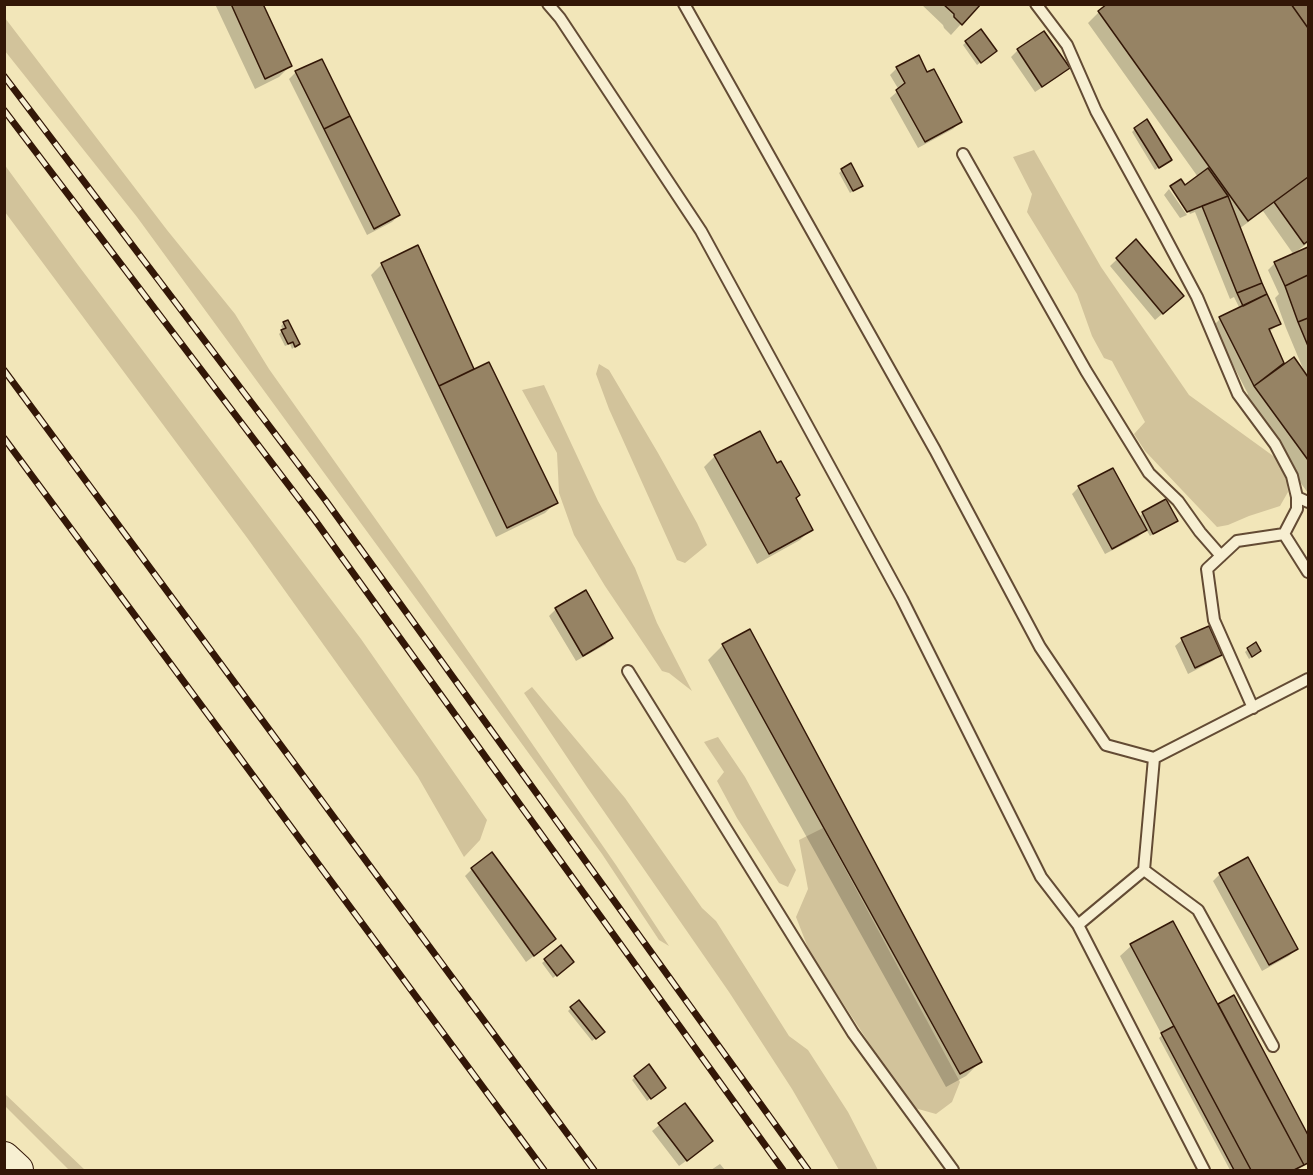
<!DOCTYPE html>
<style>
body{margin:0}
#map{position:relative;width:1313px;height:1175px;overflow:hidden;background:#f2e6b9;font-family:"IM FELL DW Pica",serif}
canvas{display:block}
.frame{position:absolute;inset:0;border:6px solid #331707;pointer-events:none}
</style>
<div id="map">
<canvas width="1313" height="1175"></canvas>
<div class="frame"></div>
</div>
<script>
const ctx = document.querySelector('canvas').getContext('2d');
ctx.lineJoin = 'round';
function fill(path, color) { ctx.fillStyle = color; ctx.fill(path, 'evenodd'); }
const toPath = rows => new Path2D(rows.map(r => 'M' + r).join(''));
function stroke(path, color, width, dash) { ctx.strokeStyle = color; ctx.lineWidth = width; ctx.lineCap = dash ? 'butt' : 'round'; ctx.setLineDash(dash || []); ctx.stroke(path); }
const green = toPath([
 [5,18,167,230,235,314,269,369,423,586,616,865,669,946,659,940,602,854,447,641,137,217,5,51],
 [1034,150,1101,267,1189,395,1276,458,1286,473,1288,492,1280,506,1249,516,1228,525,1217,527,1145,451,1134,434,1145,422,1112,361,1104,358,1092,336,1077,294,1027,212,1032,194,1013,157],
 [4,164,78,265,361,639,487,820,480,840,464,857,418,777,248,539,5,212],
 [599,364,609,370,658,453,697,523,707,545,685,563,677,560,609,409,596,374],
 [544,385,598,501,635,568,657,623,692,691,669,673,662,671,605,586,574,535,559,493,557,453,522,390],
 [532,687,625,798,702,908,716,921,789,1036,808,1050,848,1112,878,1170,839,1170,792,1089,729,992,587,787,524,693],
 [718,737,745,777,796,870,788,887,779,883,737,818,717,781,724,772,704,742],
 [823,828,960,1082,952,1102,936,1114,911,1107,810,953,796,917,808,889,799,840],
 [4,1094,5,1094,85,1170,69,1170,5,1106]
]);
const shadow = toPath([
 [215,4,261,4,290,66,279,77,255,89],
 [921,4,979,4,951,35,944,28,943,25],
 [1110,4,1308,4,1308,243,1293,254,1294,255,1308,248,1308,376,1307,377,1308,379,1308,493,1241,401,1248,394,1213,326,1220,319,1240,309,1234,297,1230,299,1195,212,1190,214,1172,187,1185,187,1198,177,1088,23,1099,12],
 [1263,211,1294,255,1275,263,1268,270,1279,294,1275,298,1286,328,1304,371,1303,372,1275,372,1274,371,1269,332,1279,324,1239,229],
 [966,42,992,54,977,65,963,45],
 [1018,50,1068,68,1061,75,1035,92,1011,57],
 [897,68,926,74,960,122,953,129,918,148,890,98,899,90,890,75],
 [296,72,399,215,392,222,367,235,289,79],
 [1135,129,1167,162,1155,170,1132,132],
 [842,170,861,186,850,193,839,173],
 [1169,189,1187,215,1180,218,1164,195],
 [1136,241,1175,303,1155,320,1110,266],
 [417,247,473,371,556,502,545,513,496,537,371,275,382,264],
 [284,323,298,344,292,349,290,344,285,346,279,334,283,330,281,326],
 [715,456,811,529,800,540,757,564,704,467],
 [1079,487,1138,518,1143,513,1165,501,1176,521,1150,536,1146,529,1138,537,1105,554,1072,494],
 [556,609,612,638,605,645,576,661,549,616],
 [750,631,980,1062,966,1076,946,1087,708,660,722,646],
 [1182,640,1220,654,1213,661,1188,674,1175,646],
 [1248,649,1256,654,1249,659,1245,652],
 [472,869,547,946,526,962,465,876],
 [1220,874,1296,949,1289,956,1262,971,1213,881],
 [1172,923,1217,1007,1233,997,1308,1138,1308,1163,1297,1170,1230,1170,1159,1038,1162,1035,1120,956,1131,946],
 [561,947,569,965,553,978,542,963],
 [571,1008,600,1035,592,1041,568,1011],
 [635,1077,661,1090,647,1101,632,1080],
 [684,1105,711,1141,704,1148,679,1166,652,1131],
 [720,1164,725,1170,711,1170]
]);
const building = toPath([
 [231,4,263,4,292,66,265,79,231,4],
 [943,4,981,4,962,25,954,17,954,14,943,4],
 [1107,4,1291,4,1308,28,1308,177,1248,221,1098,11,1107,4],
 [1291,4,1308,4,1308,28,1291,4],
 [981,29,997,51,981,63,965,41,981,29],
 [1044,31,1070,68,1042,87,1017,49,1044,31],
 [919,55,927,72,934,69,962,122,925,142,896,90,905,83,896,67,919,55],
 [322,59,350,116,324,129,295,71,322,59],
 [350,116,400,215,374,229,324,129,350,116],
 [1147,119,1172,160,1159,168,1134,128,1147,119],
 [851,163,863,186,853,191,841,169,851,163],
 [1208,168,1228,196,1187,212,1170,186,1181,179,1185,185,1208,168],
 [1308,177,1308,241,1304,244,1274,202,1308,177],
 [1228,196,1262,283,1237,293,1202,206,1228,196],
 [1136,239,1184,296,1163,314,1116,258,1136,239],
 [418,245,474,369,439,386,381,263,418,245],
 [1308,247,1308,275,1285,286,1274,262,1308,247],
 [1308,275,1308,318,1298,322,1285,286,1308,275],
 [1262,283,1267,294,1243,306,1237,293,1262,283],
 [1267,294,1281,324,1269,329,1284,363,1254,386,1219,317,1267,294],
 [1308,318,1308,346,1298,322,1308,318],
 [288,320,300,344,295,347,293,342,288,344,281,330,286,328,283,322,288,320],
 [1294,357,1308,377,1308,460,1254,386,1294,357],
 [489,362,558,503,507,528,439,386,489,362],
 [760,431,777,463,781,461,800,495,796,498,813,530,769,554,714,455,760,431],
 [1113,468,1147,530,1112,549,1078,486,1113,468],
 [1166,499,1178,521,1153,534,1142,512,1166,499],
 [586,590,613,638,583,656,555,608,586,590],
 [1209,626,1222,655,1195,668,1181,638,1209,626],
 [750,629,982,1062,960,1074,722,644,750,629],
 [1256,642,1261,651,1252,657,1247,648,1256,642],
 [492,852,556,939,534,956,471,868,492,852],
 [1248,857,1298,949,1269,965,1219,873,1248,857],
 [1173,921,1304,1165,1294,1170,1251,1170,1130,944,1173,921],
 [561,945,574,962,557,976,544,959,561,945],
 [1234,995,1308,1135,1308,1163,1304,1165,1218,1004,1234,995],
 [579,1000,605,1032,596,1039,570,1007,579,1000],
 [1174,1026,1251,1170,1234,1170,1161,1033,1174,1026],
 [649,1064,666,1088,651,1099,634,1076,649,1064],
 [685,1103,713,1141,687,1161,658,1123,685,1103]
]);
const lane = toPath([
 [548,4,560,18,701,231,902,599,1041,877,1078,925],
 [684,4,935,450,1040,647,1106,745,1154,758],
 [1036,4,1067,45,1096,111,1155,218,1197,297,1238,394,1275,444,1292,476,1297,497,1297,509,1284,534],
 [963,154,1086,371,1149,473,1178,501,1200,532,1221,556],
 [1297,497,1308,502],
 [628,671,853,1033,953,1170],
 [1253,708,1214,620,1207,569,1237,541,1284,534,1308,572],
 [1144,870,1198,910,1273,1046],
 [1204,1170,1078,925,1144,870,1154,758,1308,679]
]);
const secondary = toPath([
 [4,1158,17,1170]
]);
const rail = toPath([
 [4,76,326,501,808,1170],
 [4,110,312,516,783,1170],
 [4,370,594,1170],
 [4,438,544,1170]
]);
fill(green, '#d2c39b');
fill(shadow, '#0003');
fill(building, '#968364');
stroke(building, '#331707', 1.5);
stroke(lane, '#634b34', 14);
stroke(secondary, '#331707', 34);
stroke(lane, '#f7efd2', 10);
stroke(secondary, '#f7efd2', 32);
stroke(rail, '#331707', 7);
stroke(rail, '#f7efd2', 4.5, [14]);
</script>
